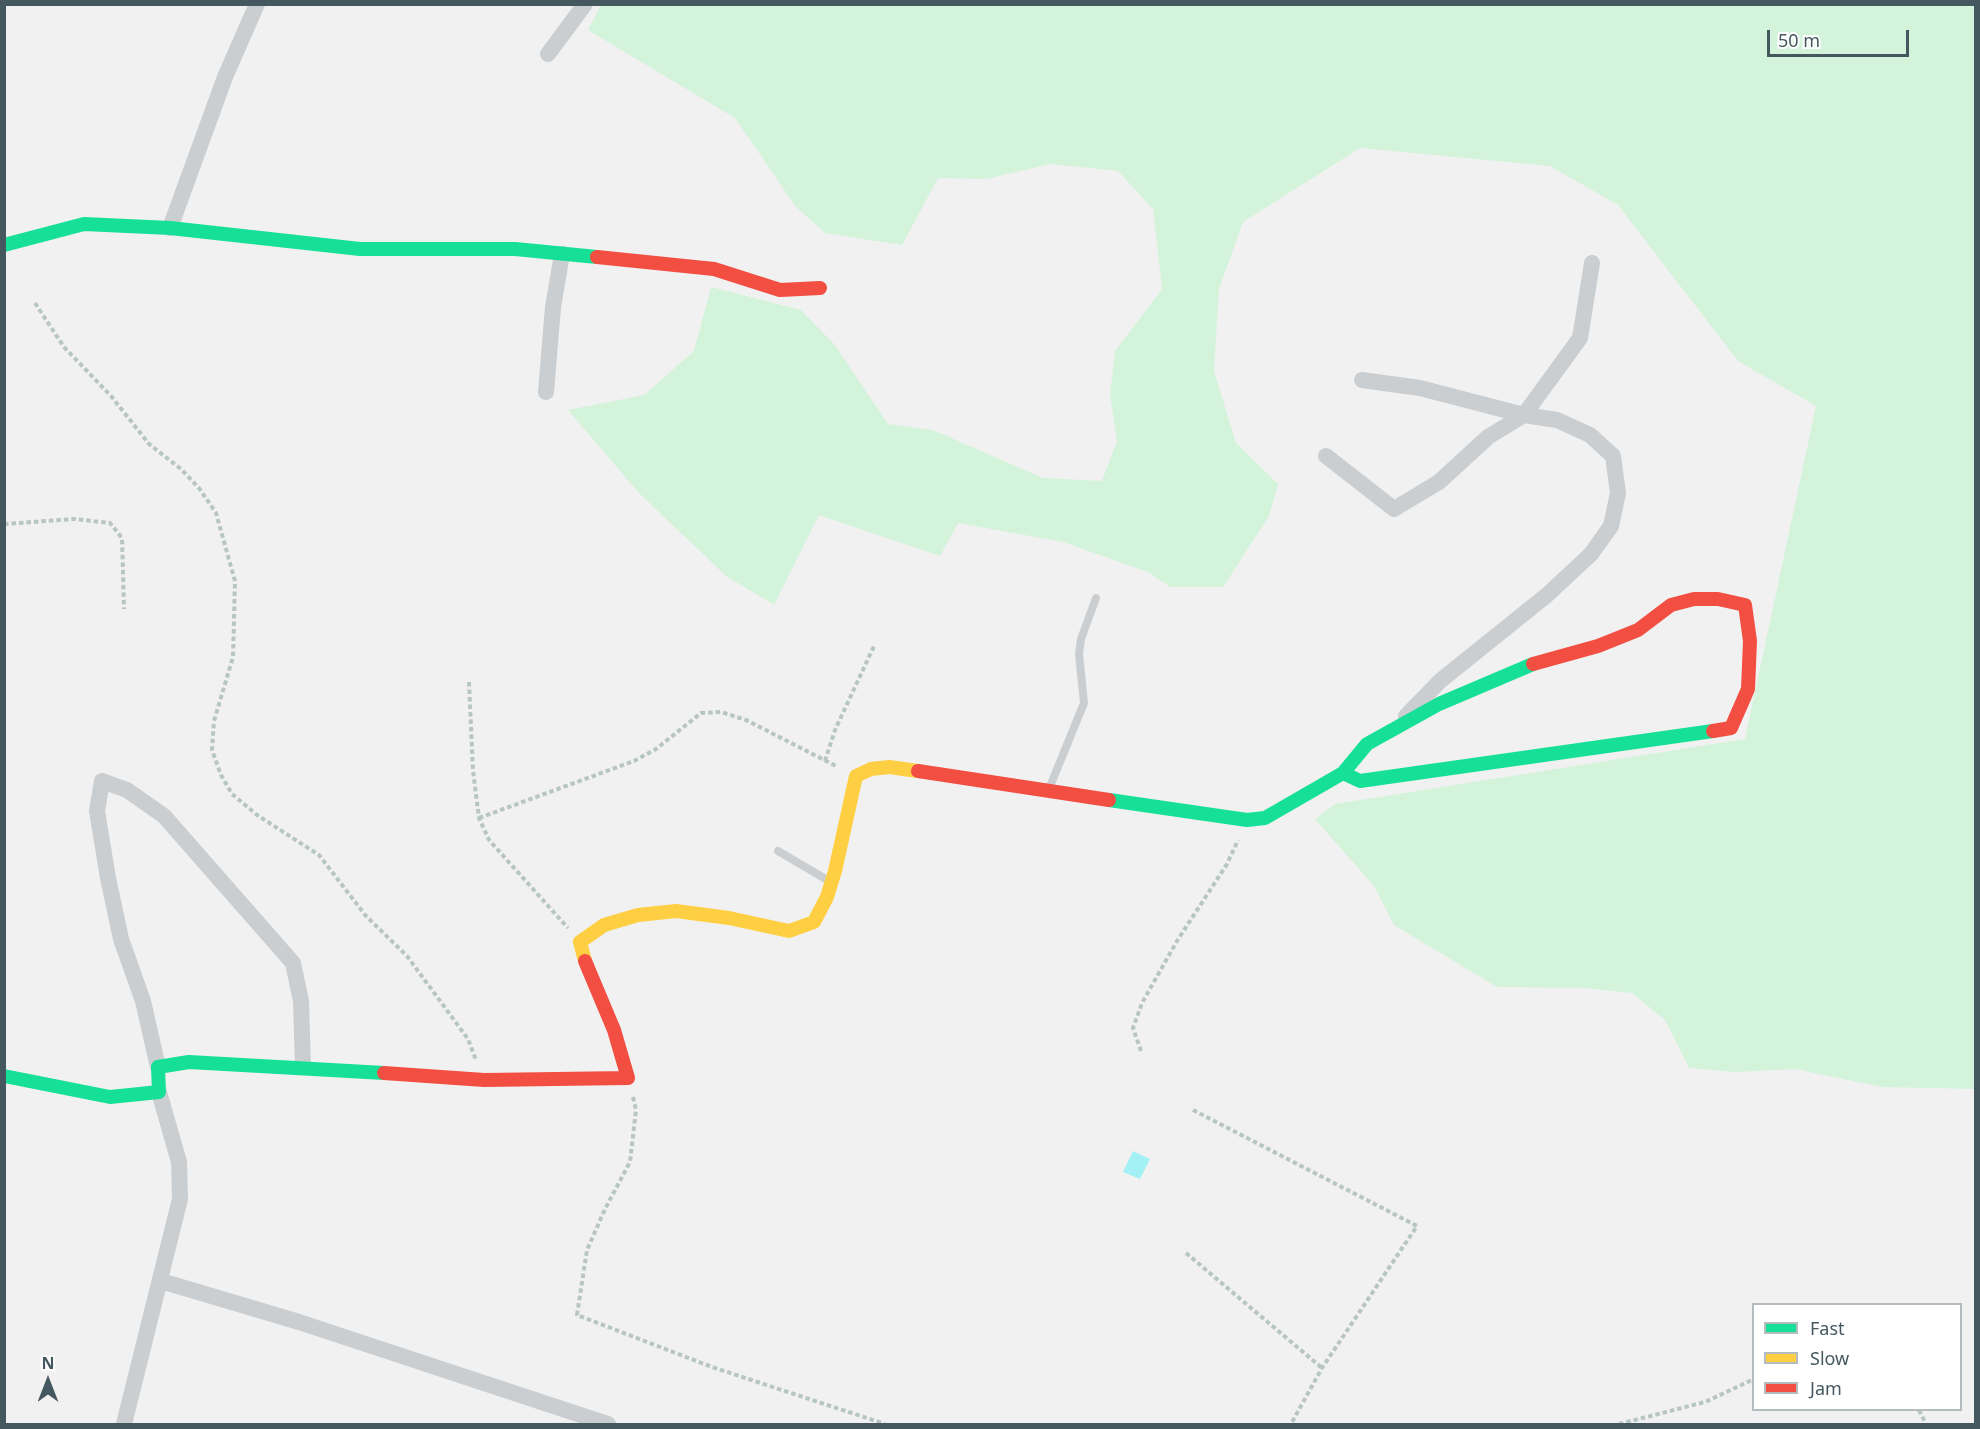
<!DOCTYPE html>
<style>
body{margin:0}
#map{position:relative;width:1980px;height:1429px;overflow:hidden;background:#f2f1f1;font-family:"Noto Sans",sans-serif}
canvas{display:block}
.frame{position:absolute;inset:0;border:6px solid #455860;pointer-events:none}
.legend{position:absolute;left:1752px;top:1303px;width:210px;height:108px;box-sizing:border-box;background:#fff;border:2px solid #b5bcbf;margin:0;padding:8px 10px;list-style:none;font-size:18px;color:#455860}
.legend li{display:flex;align-items:center;gap:12px;height:30px}
.legend b{width:30px;border:2px solid #b5bcbf}
.north{position:absolute;left:18px;top:1351px;width:60px;height:60px;-webkit-text-stroke:4px #fff;paint-order:stroke;rotate:0deg;font-size:16px;font-weight:700;line-height:24px;text-align:center;color:#455860}
.north::after{content:'';display:block;margin:auto;width:21px;height:27px;background:#455860;clip-path:polygon(50% 0,100% 100%,50% 72%,0 100%)}
.scale{position:absolute;left:1767px;top:30px;width:142px;height:27px;box-sizing:border-box;border:3px solid #455860;border-top:0;padding-left:8px;font-size:18px;line-height:21px;white-space:nowrap;color:#455860;-webkit-text-stroke:4px #fff;paint-order:stroke}
</style>
<div id="map">
<canvas width="1980" height="1429"></canvas>
<div class="frame"></div>
<ul class="legend">
<li><b style="height:8px;background:#16e098"></b>Fast</li>
<li><b style="height:8px;background:#ffcf43"></b>Slow</li>
<li><b style="height:8px;background:#f24e42"></b>Jam</li>
</ul>
<div class="north">N</div>
<div class="scale">50 m</div>
</div>
<script>
const ctx = document.querySelector('canvas').getContext('2d');
ctx.lineJoin = 'round';
function fill(path, color) { ctx.fillStyle = color; ctx.fill(path, 'evenodd'); }
const toPath = rows => new Path2D(rows.map(r => 'M' + r).join(''));
function stroke(path, color, width, dash) { ctx.strokeStyle = color; ctx.lineWidth = width; ctx.lineCap = dash ? 'butt' : 'round'; ctx.setLineDash(dash || []); ctx.stroke(path); }
const green = toPath([
 [601,5,1975,5,1975,1089,1882,1087,1795,1069,1736,1072,1689,1068,1665,1020,1632,993,1584,988,1497,987,1394,925,1374,886,1315,819,1335,804,1745,739,1816,406,1738,361,1618,205,1550,166,1360,148,1243,222,1219,289,1214,371,1236,443,1278,484,1269,516,1223,587,1170,587,1148,572,1063,542,958,523,940,556,819,515,774,605,726,576,638,492,568,410,644,395,694,351,711,287,801,310,834,344,888,424,933,430,1043,478,1102,481,1117,441,1110,394,1115,351,1162,289,1153,209,1118,171,1051,164,986,179,938,178,902,245,825,233,796,207,735,118,588,30]
]);
const water = toPath([
 [1133,1151,1150,1159,1140,1179,1123,1172]
]);
const path = toPath([
 [35,303,64,347,111,396,149,444,181,469,199,488,216,513,235,581,233,657,214,721,212,750,221,775,232,794,257,815,319,855,366,916,407,956,468,1039,476,1060],
 [4,524,75,519,110,523,122,538,124,609],
 [469,682,473,771,479,818,489,840,568,928],
 [825,761,835,730,875,644],
 [479,818,634,761,656,749,701,713,721,712,746,720,838,767],
 [1141,1051,1133,1028,1142,1003,1177,941,1227,864,1238,840],
 [633,1097,636,1110,630,1162,605,1209,587,1250,577,1315,712,1367,885,1424],
 [1193,1110,1417,1226,1322,1368,1291,1424],
 [1186,1253,1322,1368],
 [1919,1410,1926,1424],
 [1619,1424,1705,1402,1754,1379]
]);
const lane = toPath([
 [1049,789,1084,703,1079,654,1081,639,1096,598],
 [778,851,829,881]
]);
const street = toPath([
 [548,54,585,4],
 [170,228,225,77,257,4],
 [1362,380,1420,388,1524,415,1580,338,1592,263],
 [546,392,553,307,562,254],
 [1326,456,1394,509,1439,482,1488,437,1524,415,1557,420,1590,435,1613,456,1618,493,1611,526,1591,554,1547,595,1440,681,1406,716],
 [158,1067,143,1001,121,939,108,878,97,811,102,781,127,790,164,816,293,963,301,1001,303,1067],
 [161,1281,299,1322,608,1424],
 [124,1424,180,1199,179,1162,159,1092]
]);
const fast = toPath([
 [4,245,84,224,170,228,360,249,515,249,597,257],
 [1343,773,1360,781,1713,731],
 [1109,800,1247,820,1265,818,1343,773,1367,744,1439,704,1533,664],
 [4,1076,110,1097,159,1092,158,1067,189,1062,384,1073]
]);
const slow = toPath([
 [585,961,580,942,604,925,638,915,676,911,729,918,789,931,814,922,827,897,835,871,856,776,871,769,889,767,918,771]
]);
const jam = toPath([
 [597,257,714,269,780,290,820,288],
 [1533,664,1598,646,1638,630,1671,605,1694,599,1718,599,1745,605,1750,641,1748,689,1731,728,1713,731],
 [918,771,1109,800],
 [384,1073,484,1080,628,1078,614,1030,585,961]
]);
fill(green, '#d3f3da');
fill(water, '#a4f1f5');
stroke(path, '#b7c6c0', 4, [4.5, 3]);
stroke(lane, '#caced0', 8);
stroke(street, '#caced0', 16);
stroke(fast, '#16e098', 14);
stroke(slow, '#ffcf43', 14);
stroke(jam, '#f24e42', 14);
</script>
